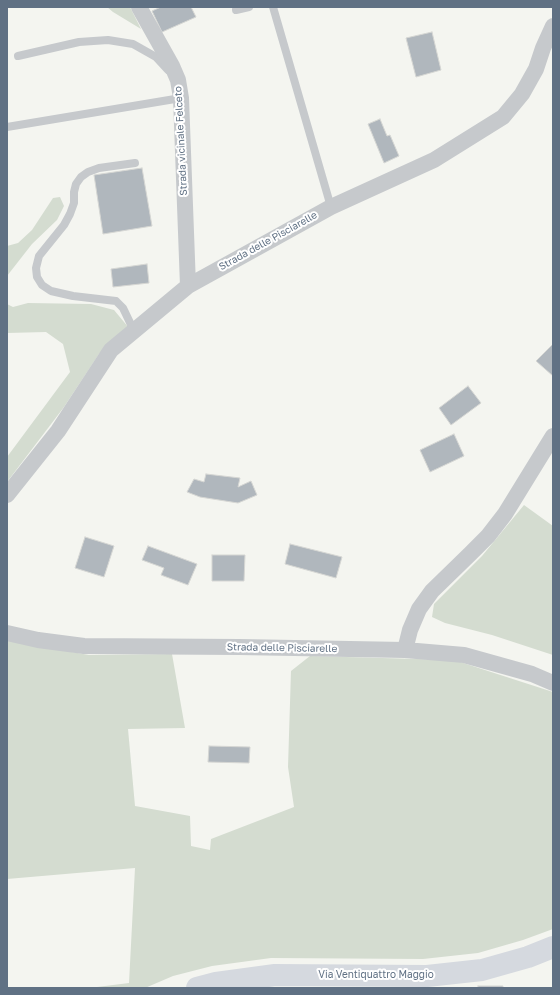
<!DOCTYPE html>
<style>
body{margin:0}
#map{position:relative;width:560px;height:995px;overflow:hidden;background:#f4f5f0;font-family:"Golos Text",sans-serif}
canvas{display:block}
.frame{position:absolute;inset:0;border:8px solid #607184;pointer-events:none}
</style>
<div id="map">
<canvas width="560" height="995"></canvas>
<div class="frame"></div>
</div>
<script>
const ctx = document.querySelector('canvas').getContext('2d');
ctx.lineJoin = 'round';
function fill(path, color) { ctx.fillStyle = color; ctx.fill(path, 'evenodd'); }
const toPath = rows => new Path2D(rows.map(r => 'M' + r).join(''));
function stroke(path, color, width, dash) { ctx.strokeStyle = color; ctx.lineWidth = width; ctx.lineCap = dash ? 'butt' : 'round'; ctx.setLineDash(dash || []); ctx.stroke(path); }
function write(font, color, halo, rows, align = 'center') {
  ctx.font = font + ' "Golos Text",sans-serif'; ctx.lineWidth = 4; ctx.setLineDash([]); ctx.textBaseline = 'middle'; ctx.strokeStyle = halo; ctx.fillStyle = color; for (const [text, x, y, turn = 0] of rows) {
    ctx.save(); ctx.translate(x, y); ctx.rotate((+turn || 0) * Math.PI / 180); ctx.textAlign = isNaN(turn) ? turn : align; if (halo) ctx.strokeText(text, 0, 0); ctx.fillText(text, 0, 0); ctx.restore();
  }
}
const green = toPath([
 [107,7,130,7,141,29,113,12],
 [60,197,64,206,57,220,32,244,7,276,7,246,18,243,32,230,53,198],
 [28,303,91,304,114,310,129,328,99,354,64,407,7,482,7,457,70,372,63,344,46,332,7,333,7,304,13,307],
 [524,505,553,526,553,655,492,635,445,623,432,617,434,604,482,556],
 [7,638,26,644,89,655,172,654,185,728,128,729,135,806,190,816,191,846,210,850,211,839,294,807,288,767,291,671,310,656,454,660,553,692,553,929,523,940,478,953,423,959,271,958,212,966,173,976,145,988,89,988,129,983,135,868,7,879]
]);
const building = toPath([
 [161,7,191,7,196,17,162,32,152,11,161,7],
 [432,32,441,70,416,77,406,38,432,32],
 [380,119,387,136,390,135,399,156,384,163,368,124,380,119],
 [142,168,152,226,103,234,94,175,142,168],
 [147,264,149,283,113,287,111,269,147,264],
 [553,344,553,376,536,361,553,344],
 [468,386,481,403,451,425,439,408,468,386],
 [454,434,464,456,430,472,420,450,454,434],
 [206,474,240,478,238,487,251,481,257,495,238,503,200,497,187,492,194,479,204,482,206,474],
 [85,537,114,546,104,577,75,568,85,537],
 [290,544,342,557,336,578,285,564,290,544],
 [148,546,197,564,188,585,161,575,164,568,142,560,148,546],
 [212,555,245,555,244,581,212,581,212,555],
 [209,746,250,747,249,763,208,762,209,746],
 [478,986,503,986,503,988,478,988,478,986]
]);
const service = toPath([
 [273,7,331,207],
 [236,10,249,7],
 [18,56,79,42,108,40,133,44,156,57,168,70],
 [7,127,181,98],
 [134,331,123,308,116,301,73,296,51,291,42,285,37,277,36,268,39,256,64,225,70,214,74,203,74,192,76,184,81,177,88,172,99,168,135,163]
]);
const minor = toPath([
 [139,7,172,66,178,80,181,98,188,286],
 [7,495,58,431,111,350,188,286,331,207,434,160,503,117,522,94,536,69,543,48,553,26],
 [7,633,38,640,84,646,239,647,405,650,464,655,532,674,553,683],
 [405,650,410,630,419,609,432,591,470,554,488,536,505,514,553,436]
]);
const secondary = toPath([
 [197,988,216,983,275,975,427,976,482,970,528,957,553,947]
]);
const streetNames = [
 ["Strada vicinale Felceto",181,141,-93],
 ["Strada delle Pisciarelle",268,241,-29],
 ["Strada delle Pisciarelle",282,648,1],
 ["Via Ventiquattro Maggio",376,975]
];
fill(green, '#d4dcd0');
fill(building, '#b0b7bd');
stroke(building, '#d5d6d3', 1);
stroke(service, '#c6c9cc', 8);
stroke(minor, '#c6c9cc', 16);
stroke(secondary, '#d5d9df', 22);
write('10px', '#607184', '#fff', streetNames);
</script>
